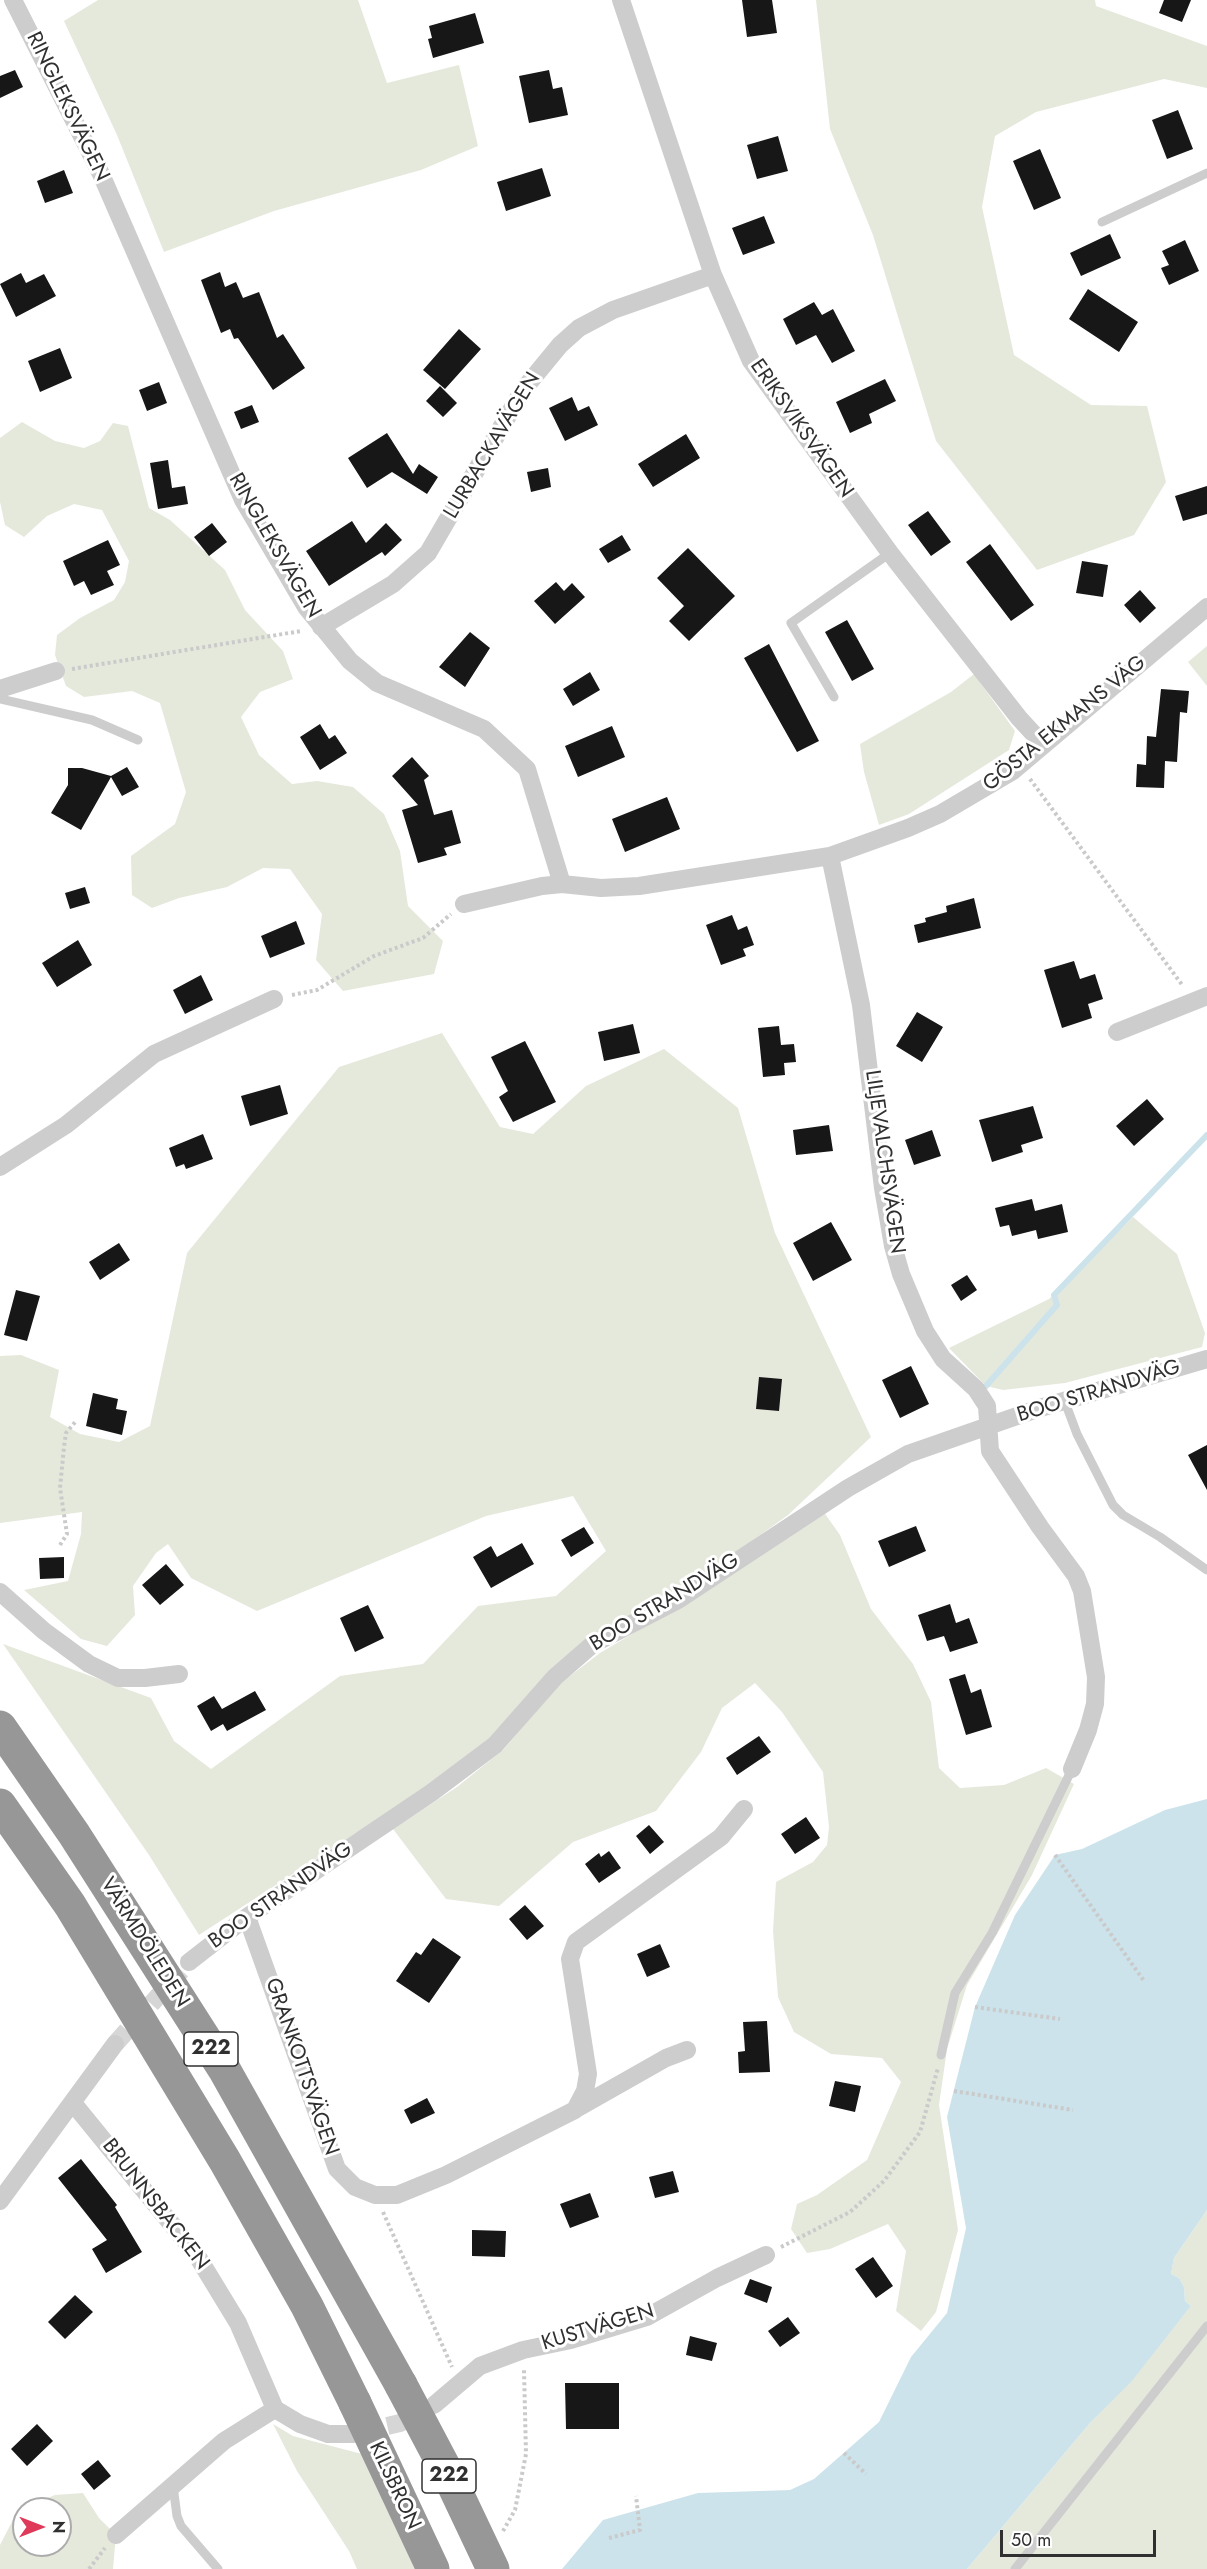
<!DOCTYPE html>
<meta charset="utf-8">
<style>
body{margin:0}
#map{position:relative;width:1207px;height:2569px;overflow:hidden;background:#fff;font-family:Jost,sans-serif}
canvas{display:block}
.north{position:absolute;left:12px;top:2497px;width:60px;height:60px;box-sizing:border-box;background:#fff;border:2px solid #acacac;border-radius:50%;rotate:90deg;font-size:16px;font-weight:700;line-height:24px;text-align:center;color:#303030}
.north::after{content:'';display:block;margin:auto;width:21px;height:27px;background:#df3a59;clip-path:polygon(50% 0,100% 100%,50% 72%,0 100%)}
.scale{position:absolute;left:1000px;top:2530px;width:156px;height:27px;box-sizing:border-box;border:3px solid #303030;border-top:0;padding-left:8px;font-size:18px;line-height:21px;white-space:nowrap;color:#303030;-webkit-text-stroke:4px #fff;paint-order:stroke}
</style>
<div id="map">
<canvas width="1207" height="2569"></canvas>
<div class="north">N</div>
<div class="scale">50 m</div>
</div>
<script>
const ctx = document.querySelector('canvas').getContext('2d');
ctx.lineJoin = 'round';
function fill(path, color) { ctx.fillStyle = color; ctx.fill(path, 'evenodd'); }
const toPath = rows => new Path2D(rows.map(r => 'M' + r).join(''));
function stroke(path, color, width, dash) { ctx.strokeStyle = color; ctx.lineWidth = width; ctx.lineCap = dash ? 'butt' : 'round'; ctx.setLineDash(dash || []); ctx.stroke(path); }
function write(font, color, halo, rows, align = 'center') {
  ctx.font = font + ' Jost,sans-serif'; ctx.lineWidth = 6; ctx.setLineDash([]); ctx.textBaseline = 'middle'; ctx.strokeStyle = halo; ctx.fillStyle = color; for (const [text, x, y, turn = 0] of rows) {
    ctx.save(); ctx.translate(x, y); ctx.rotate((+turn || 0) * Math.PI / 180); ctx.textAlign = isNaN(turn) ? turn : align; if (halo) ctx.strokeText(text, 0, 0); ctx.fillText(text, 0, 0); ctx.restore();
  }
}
const green = toPath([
 [98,0,358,0,387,83,459,65,478,146,421,170,274,211,164,252,117,135,64,21],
 [816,0,1095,0,1096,6,1207,46,1207,88,1164,79,1036,112,995,136,982,207,1014,355,1091,405,1147,406,1166,482,1134,535,1037,570,936,441,873,235,830,129],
 [22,422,55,441,84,448,100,441,113,423,128,426,149,508,170,520,225,570,245,610,283,651,293,679,260,692,241,717,259,755,292,784,317,781,353,787,384,814,400,851,408,906,443,941,434,974,343,991,316,960,322,914,290,869,263,868,227,887,179,898,152,908,132,895,131,856,175,824,186,792,160,703,132,691,84,697,66,686,55,655,57,635,80,618,114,600,125,582,129,561,102,510,74,504,47,516,24,537,5,525,0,502,0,438],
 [1207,646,1207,686,1188,662],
 [974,674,1015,731,1009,750,909,814,879,825,864,772,860,744,951,692],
 [442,1033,500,1127,533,1134,586,1086,664,1049,738,1108,775,1233,871,1437,788,1515,676,1596,589,1639,487,1741,425,1788,199,1935,149,1855,3,1644,151,1698,174,1741,211,1769,340,1676,423,1664,478,1606,556,1596,606,1551,573,1496,486,1516,257,1611,191,1578,168,1544,156,1553,133,1586,135,1615,107,1646,81,1639,24,1590,68,1581,81,1534,82,1512,0,1523,0,1356,21,1355,59,1370,50,1417,80,1434,119,1442,150,1426,187,1253,339,1067],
 [1133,1217,1177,1254,1205,1333,1202,1347,1065,1383,1003,1390,986,1386,949,1348,1049,1299],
 [823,1511,840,1535,871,1609,913,1664,931,1702,939,1768,960,1788,1004,1785,1046,1768,1074,1784,1032,1875,967,1985,947,2049,939,2105,958,2230,936,2312,921,2331,896,2311,906,2251,888,2224,830,2249,807,2253,791,2229,797,2204,817,2195,867,2160,901,2082,882,2058,831,2054,794,2032,778,1997,773,1931,776,1882,813,1862,827,1845,829,1827,823,1772,782,1712,755,1683,722,1708,701,1752,656,1811,573,1842,499,1906,446,1899,393,1829,457,1787,504,1749,558,1685,600,1653,681,1605],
 [1207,2210,1207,2569,967,2569,1090,2423,1131,2381,1191,2306,1185,2301,1184,2287,1179,2278,1171,2274,1174,2258],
 [273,2424,293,2436,362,2454,415,2569,357,2569,349,2551,297,2471],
 [83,2493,99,2518,116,2535,113,2569,0,2569,0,2545,18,2510,55,2495],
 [24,2509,60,2509,60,2545,24,2545]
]);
const water = toPath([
 [1207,1799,1207,2210,1174,2258,1171,2274,1179,2278,1184,2287,1185,2301,1191,2306,1131,2382,1090,2423,967,2569,562,2569,603,2520,698,2493,790,2490,814,2479,879,2422,911,2357,947,2313,966,2228,947,2117,975,2007,1015,1915,1055,1855,1082,1849,1165,1810]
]);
const stream = toPath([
 [986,1386,1057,1305,1054,1295,1207,1135]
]);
const building = toPath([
 [742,0,772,0,777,33,747,37],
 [1164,0,1191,0,1182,22,1159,13],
 [475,13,484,43,433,58,428,39,432,38,429,26],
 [15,70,23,87,0,98,0,76],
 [549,70,553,89,562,87,568,115,529,123,519,76],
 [1178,110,1193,149,1167,159,1152,120],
 [778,136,788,171,757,179,747,145],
 [1040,149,1061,198,1034,210,1013,161],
 [542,168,551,196,506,211,497,182],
 [64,170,73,193,45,203,37,181],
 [764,216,775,243,743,255,732,228],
 [1110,234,1121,258,1081,276,1070,253],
 [1185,240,1199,271,1169,285,1161,268,1169,265,1162,251],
 [220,272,225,287,236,282,243,298,259,292,277,338,283,334,305,368,273,390,238,338,234,339,230,329,221,333,201,280],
 [21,273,26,283,44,274,56,296,16,317,0,284],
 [1088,289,1138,322,1119,352,1069,319],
 [814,302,822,315,833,309,855,351,832,363,816,335,796,345,783,319],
 [459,329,481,349,445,389,423,370],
 [60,348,72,378,40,392,28,361],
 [885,379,896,401,869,414,872,423,850,433,836,402],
 [159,382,167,403,147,411,139,390],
 [440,386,457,403,443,417,426,401],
 [572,397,578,411,589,406,598,425,565,441,549,408],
 [252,405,259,422,241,429,234,412],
 [387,433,413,474,419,464,438,477,427,494,392,472,367,488,348,458],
 [686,434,700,458,653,487,638,464],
 [168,460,172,488,185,486,188,504,158,509,150,463],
 [548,468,551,487,531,492,527,472],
 [1207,486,1207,514,1183,521,1175,496],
 [928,511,951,542,931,556,908,525],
 [352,521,366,543,386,523,402,540,385,556,382,552,329,586,306,551],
 [212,523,227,542,209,556,194,537],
 [622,535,631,550,608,563,599,549],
 [108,540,120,565,107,571,114,585,91,595,84,581,74,586,63,561],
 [990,544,1034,605,1011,621,966,562],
 [688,548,735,596,689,641,669,621,684,606,657,578],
 [1082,561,1108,565,1103,597,1076,593],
 [556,582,564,591,572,583,585,597,555,624,534,601],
 [1140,590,1156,608,1140,623,1124,605],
 [847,620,874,669,852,681,825,632],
 [470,632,490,648,465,687,439,667],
 [769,644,819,741,797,752,744,658],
 [590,672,600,690,573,706,563,689],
 [1161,689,1189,691,1187,713,1180,712,1177,762,1165,761,1164,788,1136,787,1137,764,1146,765,1147,736,1156,737],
 [320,724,329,739,335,735,347,753,320,770,300,737],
 [612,726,625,757,578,777,565,746],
 [412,757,429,776,424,780,434,815,452,810,461,843,444,848,447,855,418,863,402,810,418,805,392,776],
 [127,767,139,787,122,796,111,777,81,830,51,813,68,785,68,768,82,768,111,776],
 [667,797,680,829,625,852,612,819],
 [85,887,90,903,70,909,65,893],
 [974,898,981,928,918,943,914,925,926,922,925,918,947,912,946,906],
 [732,915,738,930,747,926,754,945,743,949,746,956,721,965,706,925],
 [296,921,305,944,270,958,261,936],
 [78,940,92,965,57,987,42,963],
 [1074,961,1080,979,1095,974,1103,999,1088,1004,1092,1018,1062,1028,1044,970],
 [201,975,213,1000,185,1014,173,990],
 [917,1012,943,1027,922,1062,896,1046],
 [633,1024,640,1053,604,1061,598,1032],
 [779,1026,781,1045,794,1044,796,1062,784,1063,785,1075,763,1077,758,1028],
 [525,1041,556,1102,513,1122,499,1097,508,1091,491,1057],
 [280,1085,288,1114,250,1126,241,1096],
 [1147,1099,1164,1119,1134,1146,1116,1126],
 [1033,1106,1043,1138,1021,1145,1023,1152,992,1162,979,1120],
 [829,1125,833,1151,796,1155,793,1130],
 [932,1130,941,1156,914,1165,905,1140],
 [203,1134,213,1159,186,1169,184,1164,176,1167,169,1148],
 [1032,1199,1035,1211,1062,1204,1068,1232,1038,1239,1036,1230,1012,1236,1009,1225,1000,1227,995,1208],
 [831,1222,852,1260,813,1281,793,1243],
 [119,1243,130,1260,100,1280,89,1262],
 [967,1275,977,1290,961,1301,951,1285],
 [16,1290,40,1296,27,1341,4,1335],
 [911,1366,929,1404,900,1418,882,1380],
 [759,1377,782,1379,779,1411,756,1409],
 [93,1393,118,1399,116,1409,127,1411,122,1435,86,1426],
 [1207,1445,1207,1490,1188,1455],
 [916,1526,926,1551,889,1567,878,1541],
 [584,1527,594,1543,571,1557,561,1540],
 [522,1543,534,1564,491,1588,473,1557,491,1546,497,1557],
 [64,1557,64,1578,40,1579,39,1558],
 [166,1564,184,1585,160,1605,142,1585],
 [950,1604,956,1623,969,1618,978,1643,950,1652,944,1636,927,1641,918,1615],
 [368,1605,384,1638,355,1652,340,1618],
 [965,1674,971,1693,981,1689,992,1727,966,1735,949,1679],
 [255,1691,266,1710,227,1731,223,1724,211,1731,197,1706,214,1696,222,1709],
 [759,1736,771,1752,737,1775,726,1758],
 [806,1817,820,1838,795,1854,781,1834],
 [649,1825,664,1842,650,1854,636,1836],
 [609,1851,621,1868,599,1883,585,1864,599,1853,601,1857],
 [525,1905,544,1926,527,1940,509,1919],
 [433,1938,461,1957,429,2003,396,1981,416,1952,421,1955],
 [660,1944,670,1967,647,1977,637,1954],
 [767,2021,770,2072,739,2073,738,2052,745,2051,743,2022],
 [835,2081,861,2086,855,2112,829,2106],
 [427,2098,435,2113,411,2124,404,2110],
 [81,2159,117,2205,115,2207,142,2252,106,2273,92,2249,107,2240,58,2178],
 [673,2171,679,2192,655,2198,649,2177],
 [590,2193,599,2217,570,2228,560,2204],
 [472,2230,506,2231,505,2257,472,2256],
 [873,2257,893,2286,876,2298,855,2269],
 [750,2279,772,2287,767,2303,744,2294],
 [75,2295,93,2312,65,2339,48,2322],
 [788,2317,800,2333,780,2347,768,2331],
 [690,2336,717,2343,712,2361,686,2355],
 [565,2383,619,2383,619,2429,566,2429],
 [37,2424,53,2441,27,2466,11,2449],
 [98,2460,111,2476,94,2490,81,2474]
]);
const streetTunnel = toPath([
 [115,2044,189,1962],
 [361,2432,400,2423,423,2411]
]);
const path = toPath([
 [72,669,301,631],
 [1030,779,1183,986],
 [292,995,317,990,374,956,423,938,451,914],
 [60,1545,67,1534,60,1488,64,1447,66,1433,76,1421],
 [1055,1855,1144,1981],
 [975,2007,1060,2019],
 [954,2091,1073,2110],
 [383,2212,452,2367],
 [781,2247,850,2212,884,2181,920,2132,938,2068],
 [844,2453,866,2474],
 [503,2531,515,2510,526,2454,524,2369],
 [609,2538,640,2530,636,2496],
 [89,2569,105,2548]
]);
const lane = toPath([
 [1102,222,1207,173],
 [834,697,791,623,890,553],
 [0,699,92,720,138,740],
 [1065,1402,1077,1434,1113,1505,1123,1515,1160,1537,1207,1570],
 [941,2055,955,1993,992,1933,1072,1769],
 [173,2486,177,2516,181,2526,218,2569],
 [1015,2569,1207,2326]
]);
const street = toPath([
 [13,0,101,174,243,500,306,607,350,661,377,683,484,729,527,769,562,884],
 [621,0,713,275,751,361,890,553,1019,718,1042,743],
 [321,627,393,584,428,553,523,390,560,345,579,328,613,310,713,275],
 [0,689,56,671],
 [830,856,861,1005,883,1188,893,1246,901,1274,925,1331,943,1359,976,1389,987,1406,990,1451,1040,1527,1076,1576,1082,1591,1096,1677,1095,1704,1088,1730,1072,1769],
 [464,904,542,886,562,884,601,888,639,886,830,856,908,828,940,814,1013,771,1207,607],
 [1117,1032,1207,996],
 [0,1167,66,1125,154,1054,274,999],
 [0,1592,44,1631,89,1664,118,1678,145,1678,179,1674],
 [247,1917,337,2169,355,2187,375,2195,397,2195,446,2175,575,2110,585,2091,588,2074,570,1959,576,1942,721,1837,744,1809],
 [189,1962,247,1917,431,1793,495,1745,555,1677,593,1644,678,1600,848,1488,908,1454,1040,1408,1207,1359],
 [73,2103,196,2254,238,2323,275,2409],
 [576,2109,666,2058,687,2050],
 [0,2201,115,2044],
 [434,2405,480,2366,523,2350,571,2340,647,2317,717,2278,766,2255],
 [116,2535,224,2441,275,2409,300,2424,328,2434,354,2434]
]);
const highway = toPath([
 [0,1727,74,1834,224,2069,401,2385],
 [0,1805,70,1905,225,2161,307,2306,355,2403]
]);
const highwayBridge = toPath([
 [401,2385,447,2472,493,2569],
 [355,2403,433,2569]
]);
const shields = [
 [211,2049,54],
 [449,2476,54]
];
const shieldNames = [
 ["222",211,2049],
 ["222",449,2476]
];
const streetNames = [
 ["RINGLEKSVÄGEN",67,107,64],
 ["ERIKSVIKSVÄGEN",801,429,55],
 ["LURBACKAVÄGEN",493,446,-59],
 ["RINGLEKSVÄGEN",274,546,60],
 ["GÖSTA EKMANS VÄG",1065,724,-39],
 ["LILJEVALCHSVÄGEN",884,1162,82],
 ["BOO STRANDVÄG",1099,1392,-17],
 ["BOO STRANDVÄG",665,1603,-31],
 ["BOO STRANDVÄG",281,1896,-35],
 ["VÄRMDÖLEDEN",144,1943,58],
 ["GRANKOTTSVÄGEN",301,2067,71],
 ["BRUNNSBACKEN",155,2205,52],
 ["KUSTVÄGEN",598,2328,-17],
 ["KILSBRON",394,2486,65]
];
fill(green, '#e5e9dc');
fill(water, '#cce3eb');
stroke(stream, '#cce3eb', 6);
fill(building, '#171717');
stroke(streetTunnel, '#d6d6d6', 18, [18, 9]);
stroke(path, '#cacaca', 4, [3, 3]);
stroke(lane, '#cdcdcd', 9);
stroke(street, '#cdcdcd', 18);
stroke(highway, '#979797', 33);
stroke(highwayBridge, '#979797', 33);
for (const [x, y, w] of shields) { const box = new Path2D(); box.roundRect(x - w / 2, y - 17, w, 34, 4.5); ctx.fillStyle = '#fff'; ctx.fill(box); stroke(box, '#303030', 1.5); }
write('bold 20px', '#303030', null, shieldNames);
write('21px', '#303030', '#fff', streetNames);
</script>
